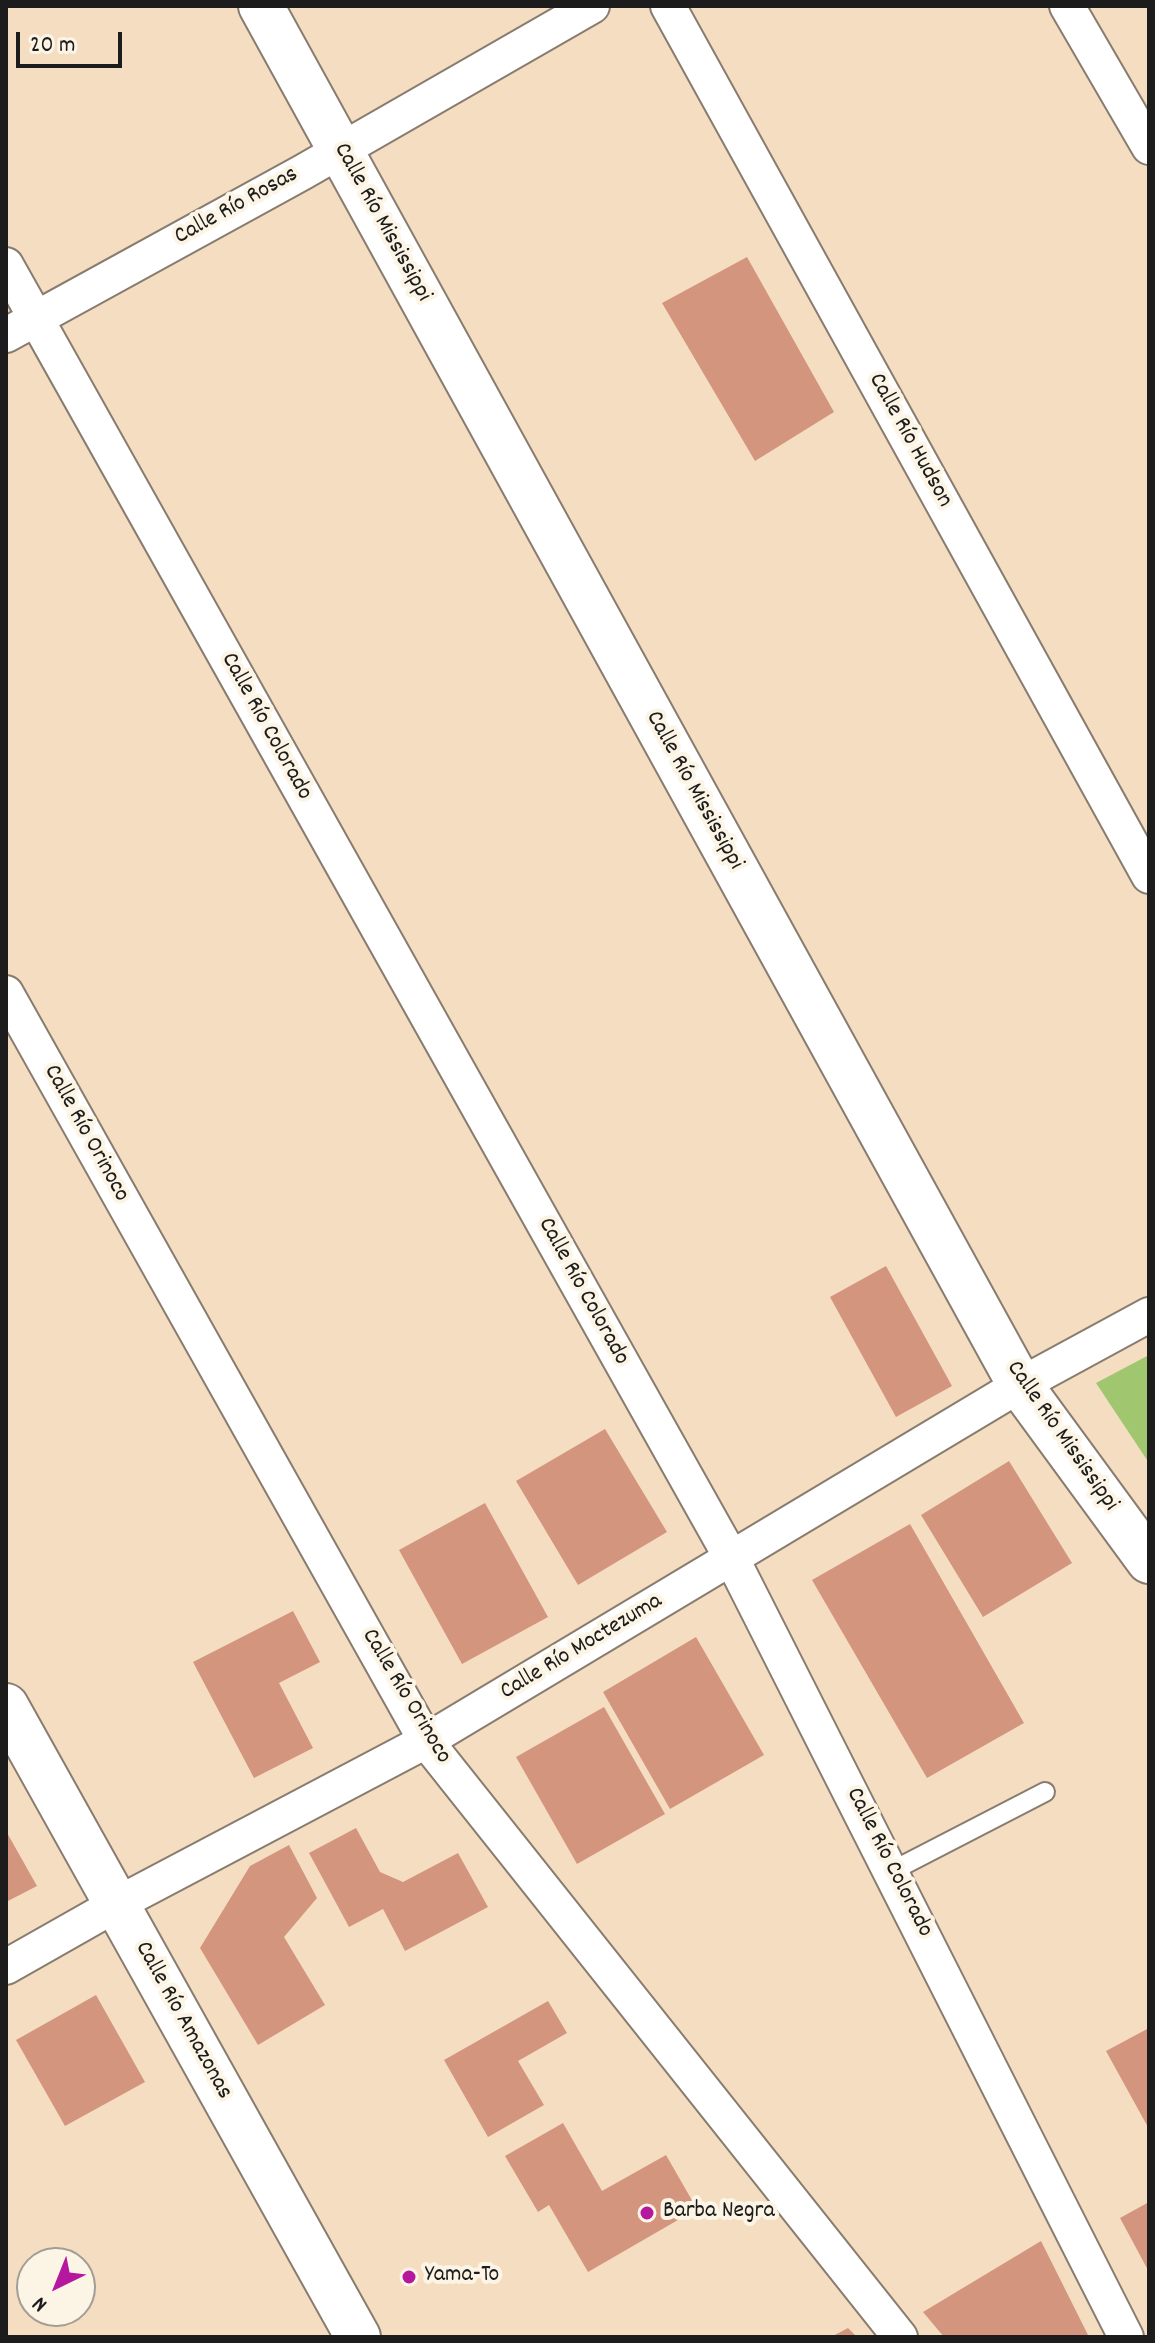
<!DOCTYPE html>
<meta charset="utf-8">
<style>
body{margin:0}
#map{position:relative;width:1155px;height:2343px;overflow:hidden;background:#f5ddc2;font-family:Dekko,sans-serif}
canvas{display:block}
.frame{position:absolute;inset:0;border:8px solid #1c1c1c;pointer-events:none}
.north{position:absolute;left:16px;top:2247px;width:80px;height:80px;box-sizing:border-box;background:#fcf5e5;border:2px solid #a29e95;border-radius:50%;rotate:223deg;font-size:22px;font-weight:700;line-height:32px;text-align:center;color:#1c1c1c}
.north::after{content:'';display:block;margin:auto;width:28px;height:36px;background:#b5179e;clip-path:polygon(50% 0,100% 100%,50% 72%,0 100%)}
.scale{position:absolute;left:16px;top:32px;width:106px;height:36px;box-sizing:border-box;border:4px solid #1c1c1c;border-top:0;padding-left:10px;font-size:24px;line-height:28px;white-space:nowrap;color:#1c1c1c;-webkit-text-stroke:6px #fcf5e5;paint-order:stroke}
</style>
<div id="map">
<canvas width="1155" height="2343"></canvas>
<div class="frame"></div>
<div class="north">N</div>
<div class="scale">20 m</div>
</div>
<script>
const ctx = document.querySelector('canvas').getContext('2d');
ctx.lineJoin = 'round';
function fill(path, color) { ctx.fillStyle = color; ctx.fill(path, 'evenodd'); }
const toPath = rows => new Path2D(rows.map(r => 'M' + r).join(''));
function stroke(path, color, width, dash) { ctx.strokeStyle = color; ctx.lineWidth = width; ctx.lineCap = dash ? 'butt' : 'round'; ctx.setLineDash(dash || []); ctx.stroke(path); }
function write(font, color, halo, rows, align = 'center') {
  ctx.font = font + ' Dekko,sans-serif'; ctx.lineWidth = 8; ctx.setLineDash([]); ctx.textBaseline = 'middle'; ctx.strokeStyle = halo; ctx.fillStyle = color; for (const [text, x, y, turn = 0] of rows) {
    ctx.save(); ctx.translate(x, y); ctx.rotate((+turn || 0) * Math.PI / 180); ctx.textAlign = isNaN(turn) ? turn : align; if (halo) ctx.strokeText(text, 0, 0); ctx.fillText(text, 0, 0); ctx.restore();
  }
}
const green = toPath([
 [1149,1355,1149,1463,1096,1383]
]);
const building = toPath([
 [747,257,834,412,755,461,662,303],
 [886,1266,952,1386,896,1417,830,1297],
 [605,1429,667,1532,578,1585,516,1481],
 [1009,1461,1072,1563,983,1617,921,1515],
 [485,1503,548,1617,462,1664,399,1550],
 [910,1524,1024,1723,927,1778,812,1580],
 [293,1611,320,1662,279,1683,313,1748,254,1778,193,1662],
 [696,1637,764,1755,670,1809,603,1692],
 [604,1707,665,1814,577,1864,516,1757],
 [356,1828,380,1872,403,1882,458,1853,488,1907,405,1951,383,1909,349,1927,309,1853],
 [6,1831,37,1886,6,1902],
 [289,1845,317,1898,284,1937,325,2005,258,2045,200,1948,250,1866],
 [96,1995,145,2082,65,2126,16,2040],
 [548,2001,567,2033,518,2061,544,2105,488,2137,444,2060],
 [1149,2028,1149,2129,1106,2051],
 [563,2123,602,2191,666,2155,697,2209,588,2272,549,2205,538,2212,505,2156],
 [1149,2202,1149,2272,1120,2218],
 [1041,2241,1089,2337,944,2337,923,2312],
 [848,2328,857,2337,831,2337]
]);
const lane = toPath([
 [892,1871,1045,1792]
]);
const street = toPath([
 [668,6,1149,876],
 [1067,6,1149,147],
 [6,265,732,1559,1126,2337],
 [6,335,303,172,592,6],
 [6,993,426,1741,900,2337],
 [6,1967,117,1904,426,1741,1020,1385,1149,1315]
]);
const secondary = toPath([
 [261,6,1020,1385,1149,1561],
 [6,1706,358,2337]
]);
const markers = [
 [647,2213,8,"#b5179e"],
 [409,2277,8,"#b5179e"]
];
const streetNames = [
 ["Calle Río Rosas",237,207,-29],
 ["Calle Río Mississippi",381,223,61],
 ["Calle Río Hudson",909,441,61],
 ["Calle Río Colorado",265,727,61],
 ["Calle Río Mississippi",693,791,61],
 ["Calle Río Orinoco",85,1134,61],
 ["Calle Río Colorado",582,1292,61],
 ["Calle Río Mississippi",1061,1437,55],
 ["Calle Río Moctezuma",582,1648,-31],
 ["Calle Río Orinoco",405,1697,59],
 ["Calle Río Colorado",888,1863,63],
 ["Calle Río Amazonas",182,2021,61]
];
const poiNames = [
 ["Barba Negra",663,2213],
 ["Yama-To",425,2277]
];
fill(green, '#a0c670');
fill(building, '#d4957e');
stroke(lane, '#887c6f', 22);
stroke(street, '#887c6f', 38);
stroke(secondary, '#887c6f', 48);
stroke(lane, '#fff', 18);
stroke(street, '#fff', 34);
stroke(secondary, '#fff', 44);
for (const [x, y, r, color] of markers) { const dot = new Path2D(); dot.arc(x, y, r, 0, 2 * Math.PI); ctx.fillStyle = color; ctx.fill(dot); stroke(dot, '#fcf5e5', 3); }
write('24px', '#1c1c1c', '#fcf5e5', streetNames);
write('24px', '#1c1c1c', '#fcf5e5', poiNames, 'left');
</script>
